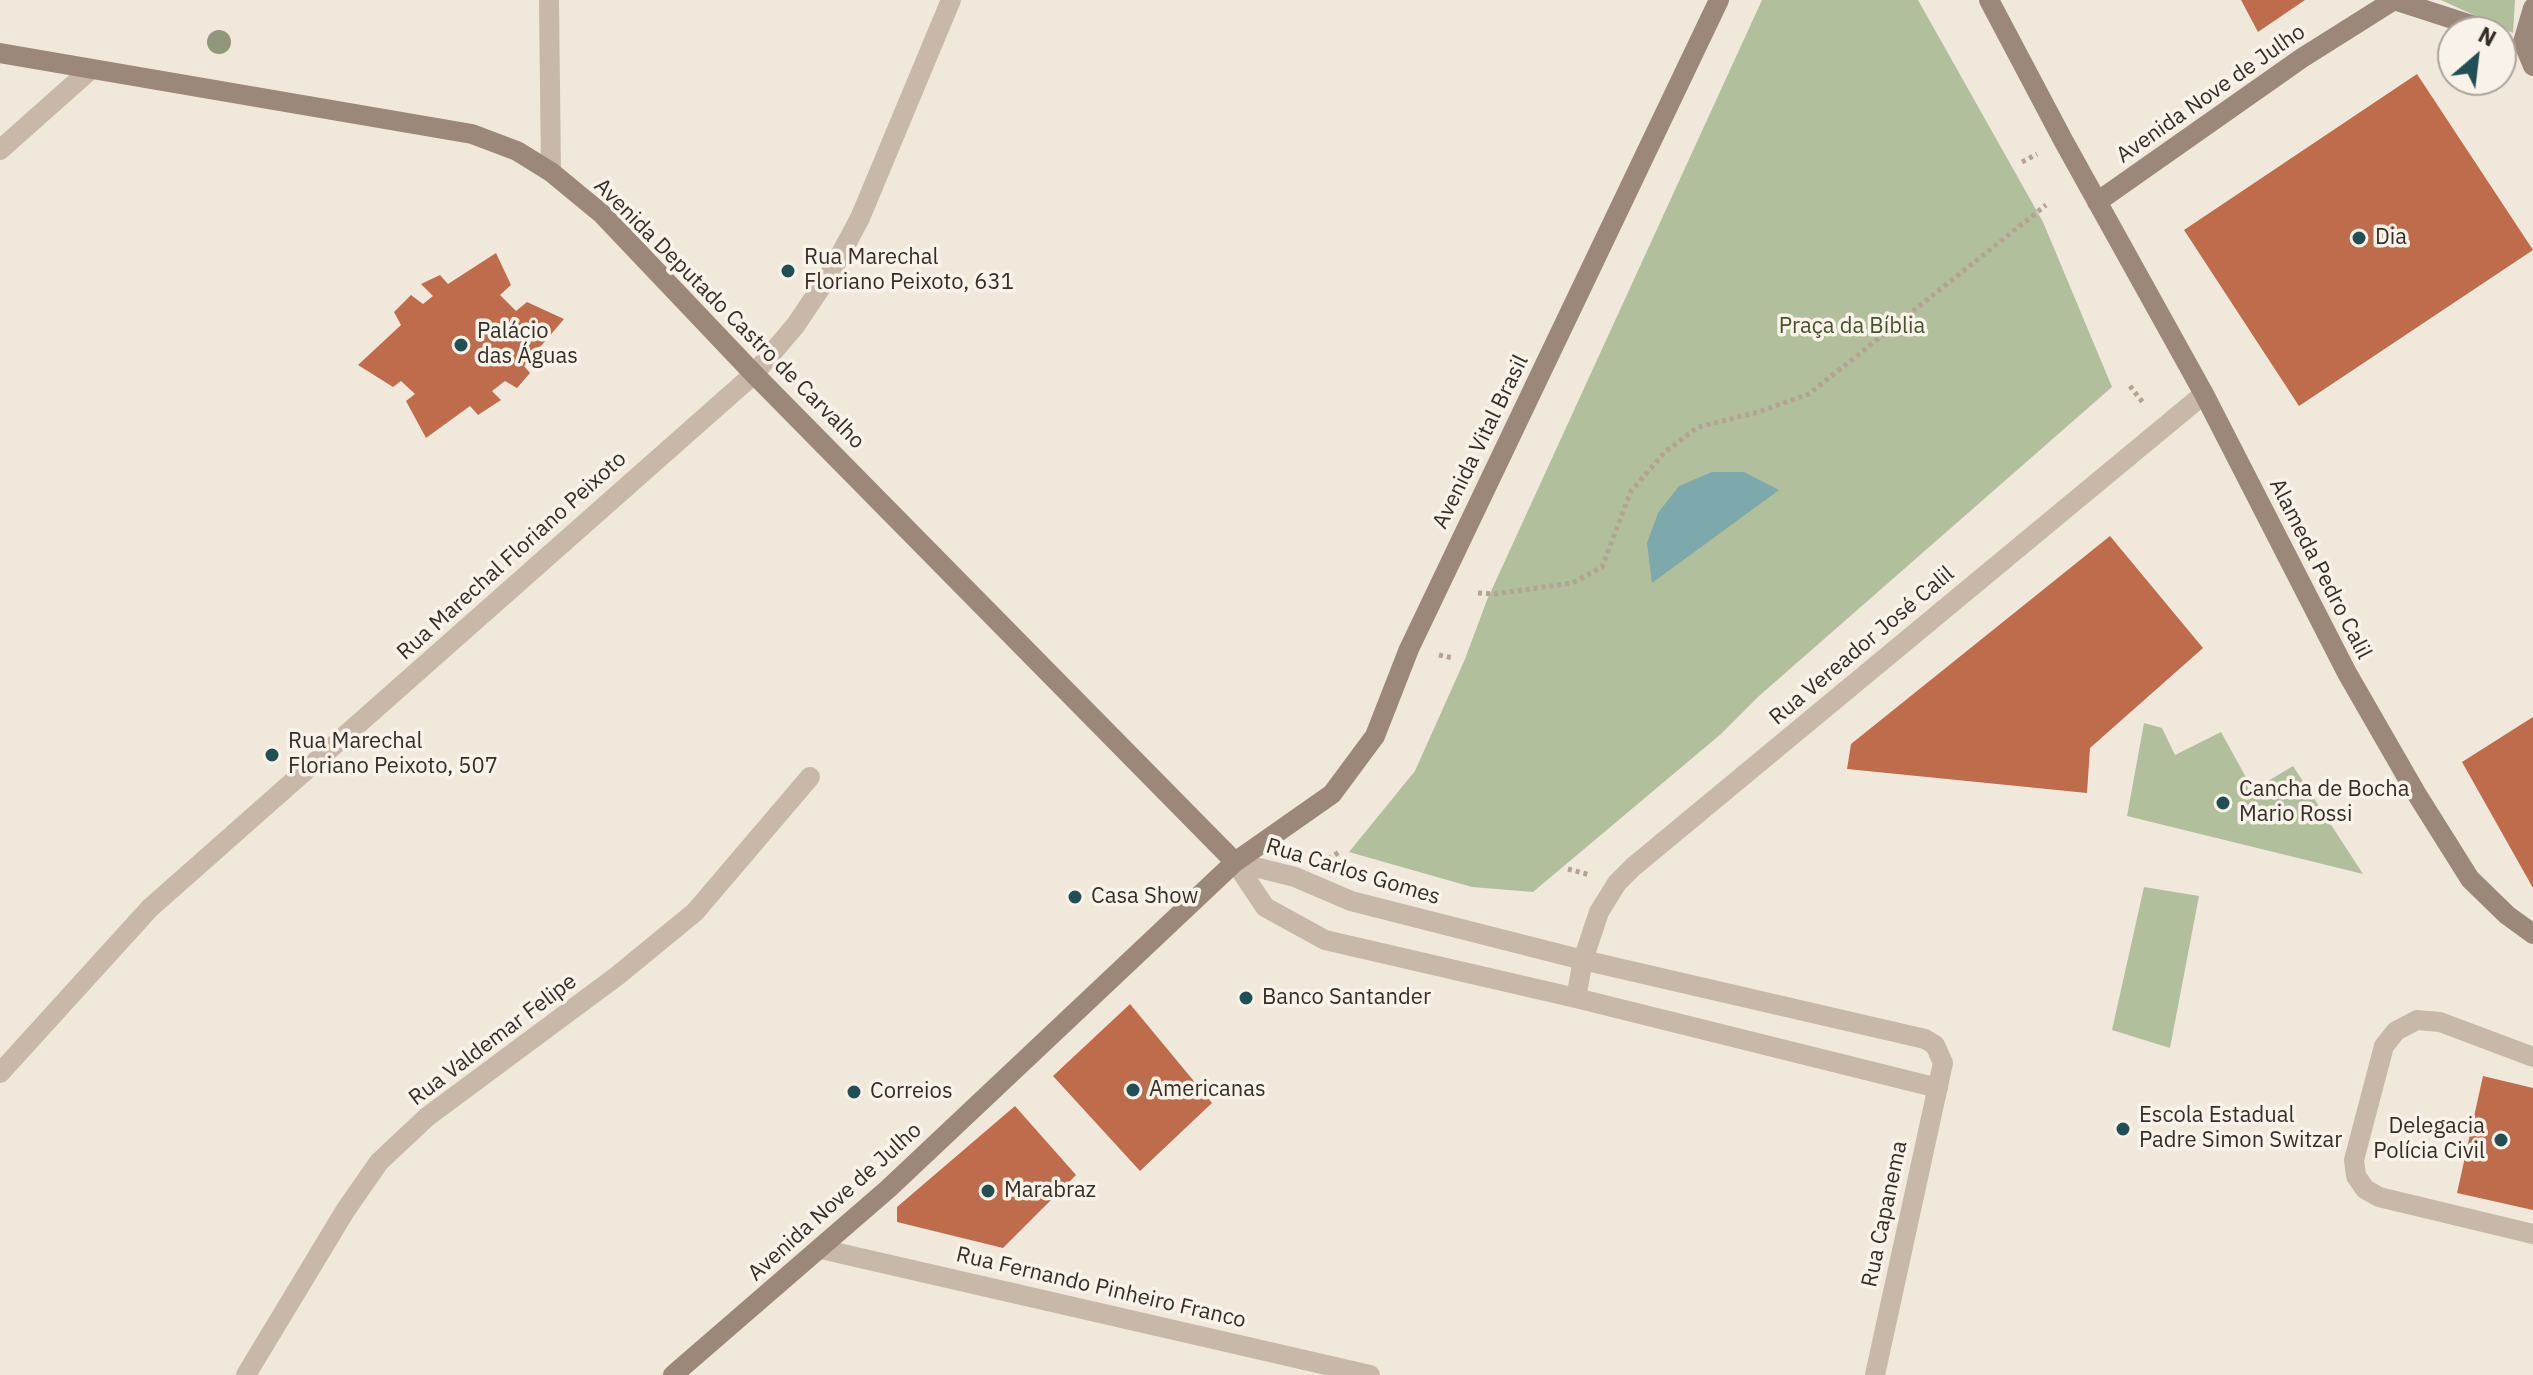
<!DOCTYPE html>
<meta charset="utf-8">
<style>
body{margin:0}
#map{position:relative;width:2533px;height:1375px;overflow:hidden;background:#f1e8dc;font-family:"IBM Plex Sans",sans-serif}
canvas{display:block}
.north{position:absolute;left:2437px;top:16px;width:80px;height:80px;box-sizing:border-box;background:#f9f2e9;border:2px solid #aba39c;border-radius:50%;rotate:28deg;font-size:22px;font-weight:700;line-height:32px;text-align:center;color:#362d28}
.north::after{content:'';display:block;margin:auto;width:28px;height:36px;background:#205055;clip-path:polygon(50% 0,100% 100%,50% 72%,0 100%)}
</style>
<div id="map">
<canvas width="2533" height="1375"></canvas>
<div class="north">N</div>
</div>
<script>
const ctx = document.querySelector('canvas').getContext('2d');
ctx.lineJoin = 'round';
function fill(path, color) { ctx.fillStyle = color; ctx.fill(path, 'evenodd'); }
const toPath = rows => new Path2D(rows.map(r => 'M' + r).join(''));
function stroke(path, color, width, dash) { ctx.strokeStyle = color; ctx.lineWidth = width; ctx.lineCap = dash ? 'butt' : 'round'; ctx.setLineDash(dash || []); ctx.stroke(path); }
function write(font, color, halo, rows, align = 'center') {
  ctx.font = font + ' "IBM Plex Sans",sans-serif'; ctx.lineWidth = 7; ctx.setLineDash([]); ctx.textBaseline = 'middle'; ctx.strokeStyle = halo; ctx.fillStyle = color; for (const [text, x, y, turn = 0] of rows) {
    ctx.save(); ctx.translate(x, y); ctx.rotate((+turn || 0) * Math.PI / 180); ctx.textAlign = isNaN(turn) ? turn : align; if (halo) ctx.strokeText(text, 0, 0); ctx.fillText(text, 0, 0); ctx.restore();
  }
}
const green = toPath([
 [1762,0,1918,0,2043,222,2112,387,1759,696,1721,734,1533,892,1472,887,1349,852,1415,771,1465,659,1487,600],
 [2441,0,2515,0,2513,33],
 [2144,723,2162,728,2175,755,2221,732,2253,790,2293,766,2363,874,2127,816],
 [2144,887,2199,896,2170,1048,2112,1030]
]);
const water = toPath([
 [1712,472,1744,472,1779,490,1652,583,1647,543,1658,513,1679,486]
]);
const building = toPath([
 [2241,0,2305,0,2258,32],
 [2417,74,2533,250,2299,406,2184,230],
 [496,253,511,285,500,295,516,311,527,302,564,319,524,366,530,373,517,388,505,381,492,391,501,400,478,415,470,406,426,438,406,401,415,394,401,381,393,387,358,365,401,325,394,312,411,295,423,304,433,296,421,284,440,275,448,284],
 [2110,536,2203,648,2090,748,2087,793,1847,769,1851,744],
 [2533,717,2533,888,2462,762],
 [1130,1004,1212,1103,1140,1171,1053,1076],
 [2483,1076,2533,1088,2533,1210,2457,1193],
 [1015,1106,1076,1175,1003,1248,897,1222,897,1207]
]);
const path = toPath([
 [2022,162,2037,154],
 [2130,386,2144,404],
 [1478,593,1494,594,1572,583,1602,567,1631,491,1665,452,1698,427,1758,412,1809,394,2046,205],
 [1439,655,1453,658],
 [1328,859,1341,851],
 [1568,869,1590,875]
]);
const service = toPath([
 [2533,1057,2440,1022,2417,1020,2396,1031,2384,1046,2354,1160,2356,1176,2365,1189,2379,1197,2533,1234]
]);
const minor = toPath([
 [549,0,551,172],
 [0,150,90,70],
 [754,374,795,326,830,274,860,218,951,0],
 [1235,862,1295,877,1351,901,1583,960,1925,1039,1935,1045,1943,1063,1875,1375],
 [1235,862,1265,907,1325,940,1576,998,1938,1088],
 [1576,998,1583,960,1599,912,1617,883,1633,867,2204,394],
 [821,1249,1370,1375],
 [246,1375,345,1211,379,1162,427,1117,617,976,695,912,810,777]
]);
const tertiary = toPath([
 [0,1073,150,908,754,374]
]);
const secondary = toPath([
 [1989,0,2063,140,2204,394,2347,673,2416,793,2470,879,2507,915,2533,934],
 [2394,0,2493,32],
 [2533,8,2523,42,2533,66],
 [0,53,472,134,517,151,551,172,602,214,754,374,1235,862],
 [2097,202,2302,58,2394,0],
 [673,1375,888,1189,1235,862,1332,794,1375,736,1409,649,1719,0]
]);
const trees = [
 [219,42]
];
const markers = [
 [2359,238,8,"#205055"],
 [788,271,8,"#205055"],
 [461,345,8,"#205055"],
 [272,755,8,"#205055"],
 [2223,803,8,"#205055"],
 [1075,897,8,"#205055"],
 [1246,998,8,"#205055"],
 [1133,1090,8,"#205055"],
 [854,1092,8,"#205055"],
 [2123,1129,8,"#205055"],
 [2501,1140,8,"#205055"],
 [988,1191,8,"#205055"]
];
const streetNames = [
 ["Avenida Nove de Julho",2211,94,-35],
 ["Avenida Deputado Castro de Carvalho",729,314,45],
 ["Avenida Vital Brasil",1481,442,-64],
 ["Rua Marechal Floriano Peixoto",512,556,-42],
 ["Alameda Pedro Calil",2320,569,63],
 ["Rua Vereador José Calil",1862,646,-40],
 ["Rua Carlos Gomes",1353,872,17],
 ["Rua Valdemar Felipe",493,1040,-37],
 ["Avenida Nove de Julho",835,1202,-42],
 ["Rua Capanema",1885,1214,-78],
 ["Rua Fernando Pinheiro Franco",1101,1288,13]
];
const poiNames = [
 ["Dia",2375,238],
 ["Rua Marechal",804,258],
 ["Floriano Peixoto, 631",804,283],
 ["Palácio",477,332],
 ["das Águas",477,357],
 ["Rua Marechal",288,742],
 ["Floriano Peixoto, 507",288,767],
 ["Cancha de Bocha",2239,790],
 ["Mario Rossi",2239,815],
 ["Casa Show",1091,897],
 ["Banco Santander",1262,998],
 ["Americanas",1149,1090],
 ["Correios",870,1092],
 ["Escola Estadual",2139,1116],
 ["Padre Simon Switzar",2139,1141],
 ["Delegacia",2485,1127,"right"],
 ["Polícia Civil",2485,1152,"right"],
 ["Marabraz",1004,1191]
];
const parkNames = [
 ["Praça da Bíblia",1852,327]
];
fill(green, '#b2bf9d');
fill(water, '#7da9ac');
fill(building, '#bf6c4c');
stroke(path, '#b4a293', 5, [4, 4]);
stroke(service, '#c8b8a9', 20);
stroke(minor, '#c8b8a9', 20);
stroke(tertiary, '#c8b8a9', 20);
stroke(secondary, '#9c887a', 20);
ctx.fillStyle = '#92967c';
for (const [x, y] of trees) { ctx.beginPath(); ctx.arc(x, y, 12, 0, 2 * Math.PI); ctx.fill(); }
for (const [x, y, r, color] of markers) { const dot = new Path2D(); dot.arc(x, y, r, 0, 2 * Math.PI); ctx.fillStyle = color; ctx.fill(dot); stroke(dot, '#f9f2e9', 3); }
write('22px', '#362d28', '#f9f2e9', streetNames);
write('22px', '#362d28', '#f9f2e9', poiNames, 'left');
write('22px', '#44532e', '#f9f2e9', parkNames);
</script>
